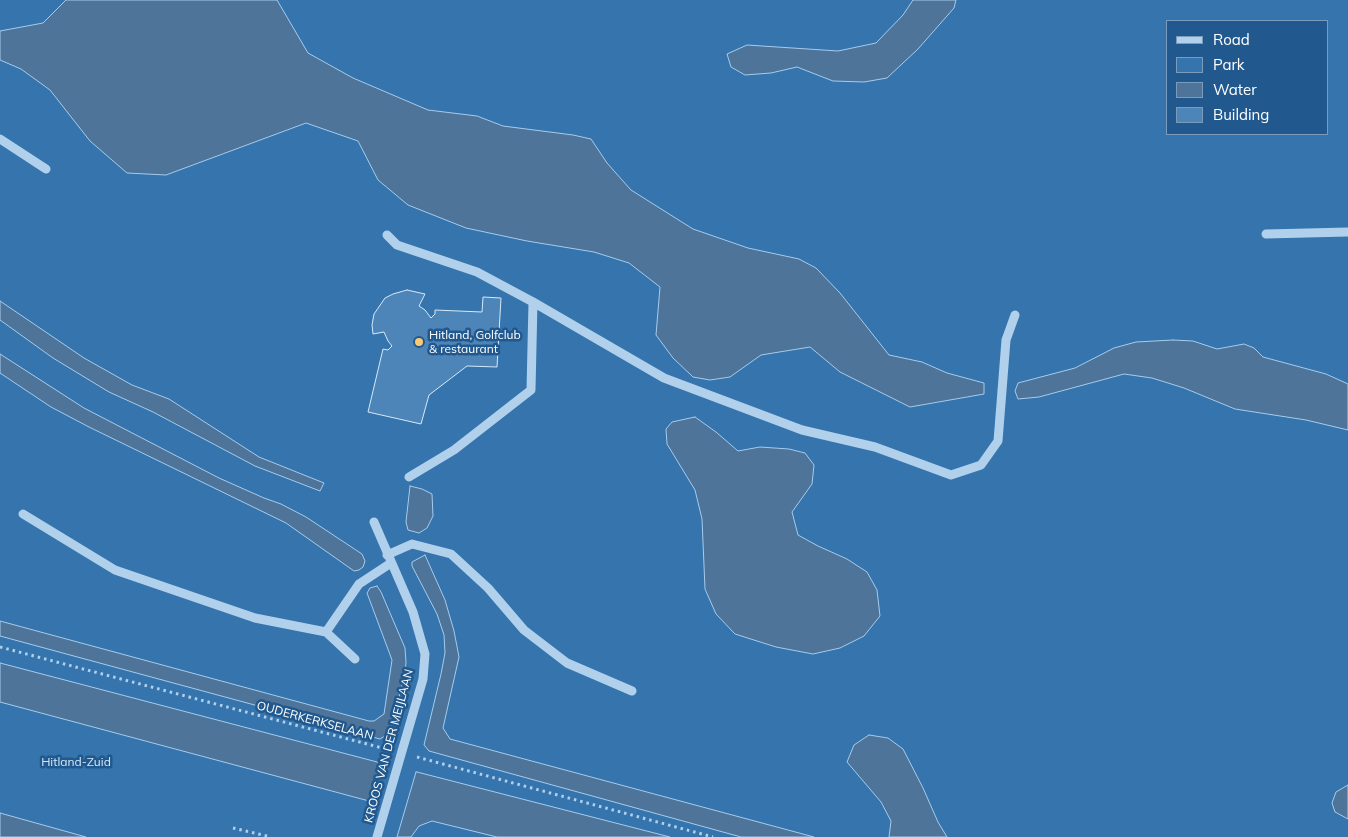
<!DOCTYPE html>
<html>
<head>
<meta charset="utf-8">
<style>
  body { margin:0 }
  #map { position:relative; width:1348px; height:837px; overflow:hidden; background:#21598f; font-family:Mulish,sans-serif }
  canvas { display:block }
  .legend { position:absolute; left:1166px; top:20px; width:162px; height:115px; box-sizing:border-box; background:#21598f; border:1px solid #7a9bbc; margin:0; padding:6px 9px; list-style:none; font-size:15px; color:#fff }
  .legend li { display:flex; align-items:center; gap:10px; height:25px }
  .legend b { width:25px; border:1px solid #7a9bbc }
</style>
</head>
<body>
<div id="map">
<canvas width="1348" height="837"></canvas>
<ul class="legend">
<li><b style="height:6px;background:#b1d0ec"></b>Road</li>
<li><b style="height:14px;background:#3574ac"></b>Park</li>
<li><b style="height:14px;background:#4e749a"></b>Water</li>
<li><b style="height:14px;background:#4e85b8"></b>Building</li>
</ul>
</div>
<script>
const context = document.querySelector('canvas').getContext('2d');
context.lineJoin = 'round';
function fillPath(path, color) {
  context.fillStyle = color;
  context.fill(path, 'evenodd');
}
function poly(rows) {
  const path = new Path2D();
  for (const r of rows) {
    path.moveTo(r[0], r[1]);
    for (let i = 2; i < r.length; i += 2) path.lineTo(r[i], r[i + 1]);
  }
  return path;
}
function trace(path, color, width, dash) {
  context.strokeStyle = color;
  context.lineWidth = width;
  context.lineCap = dash ? 'butt' : 'round';
  context.setLineDash(dash || []);
  context.stroke(path);
}
function label(font, color, halo, rows, align = 'center') {
  context.font = font + ' Mulish,sans-serif';
  context.lineWidth = 5;
  context.setLineDash([]);
  context.textBaseline = 'middle';
  context.strokeStyle = halo;
  context.fillStyle = color;
  for (const [text, x, y, turn = 0] of rows) {
    context.save();
    context.translate(x, y);
    context.rotate((+turn || 0) * Math.PI / 180);
    context.textAlign = isNaN(turn) ? turn : align;
    if (halo) context.strokeText(text, 0, 0);
    context.fillText(text, 0, 0);
    context.restore();
  }
}
fillPath(poly([
  [0,0,1348,0,1348,837,0,837],
  [1167,21,1327,21,1327,134,1167,134]
]), '#3574ac');
const water = poly([
  [66,0,277,0,308,53,353,78,428,110,477,116,503,126,573,135,591,139,607,163,631,190,693,229,748,248,799,259,816,268,840,293,889,355,922,362,947,373,984,383,984,394,910,407,840,372,810,347,761,355,730,377,710,380,693,377,673,358,656,335,660,287,629,263,594,252,527,241,466,228,408,205,378,180,358,141,306,123,166,175,127,173,90,141,50,90,21,69,0,60,0,31,43,23,66,0],
  [913,0,956,0,954,8,918,49,887,78,864,82,833,81,797,67,771,73,745,75,731,67,727,54,747,45,838,51,876,43,903,15,913,0],
  [0,301,84,358,132,385,169,399,259,457,324,483,320,491,255,466,153,412,109,392,53,358,0,320,0,301],
  [1173,340,1193,341,1217,349,1244,344,1254,348,1263,357,1326,374,1348,384,1348,430,1306,420,1235,409,1184,388,1152,378,1124,374,1039,397,1018,399,1015,391,1018,383,1075,368,1114,348,1136,342,1173,340],
  [0,354,84,408,219,478,264,498,281,504,306,517,362,554,365,561,363,567,359,570,354,571,286,523,89,427,51,407,0,373,0,354],
  [695,417,716,432,738,451,760,447,789,449,805,453,814,465,812,484,792,512,798,535,818,546,847,559,867,572,877,590,880,616,864,636,840,648,813,654,776,647,735,634,716,614,705,589,702,519,695,490,667,444,666,429,672,422,695,417],
  [410,486,422,489,432,494,433,516,427,528,419,533,408,530,406,522,410,486],
  [425,555,445,600,454,631,459,657,443,728,450,739,814,837,741,837,429,751,424,745,441,674,445,653,444,635,437,614,412,566,412,562,425,555],
  [377,586,381,592,405,648,406,662,405,673,390,733,380,739,0,636,0,621,369,721,374,721,384,714,392,660,367,593,370,588,377,586],
  [0,663,381,763,369,801,0,702,0,663],
  [869,735,888,738,903,749,923,788,938,822,947,837,889,837,891,821,881,802,847,762,854,745,869,735],
  [416,772,417,772,670,837,497,837,432,821,419,826,411,837,397,837,416,772],
  [1348,785,1348,819,1335,812,1332,803,1336,792,1348,785],
  [0,813,86,837,0,837,0,813]
]);
fillPath(water, '#4e749a');
trace(water, '#a5ccee', 1);
const building = poly([
  [407,290,425,294,419,306,425,310,431,318,435,314,435,310,482,312,483,297,501,298,497,367,467,366,429,395,421,424,368,412,383,349,388,350,392,346,388,341,384,332,373,334,372,325,374,314,385,298,393,294,407,290]
]);
fillPath(building, '#4e85b8');
trace(building, '#d6e9f9', 1);
trace(poly([
  [0,647,386,749],
  [417,757,713,837],
  [233,828,271,837]
]), '#b1d0ec', 3, [2.5, 4]);
trace(poly([
  [0,139,46,169],
  [1266,234,1348,232],
  [387,235,397,245,477,272,533,302,531,390,454,450,409,477],
  [533,302,664,378,802,430,875,447,951,475,981,465,998,441,1006,340,1015,315],
  [23,514,115,570,255,618,326,632],
  [374,522,413,612,425,654,423,679,377,837],
  [387,555,412,544,451,554,488,588,524,630,567,663,632,691],
  [355,659,326,632,359,584,391,563]
]), '#b1d0ec', 9);
for (const [x, y, r, color] of [
  [419,342,5,"#f9c872"]
]) {
  const dot = new Path2D();
  dot.arc(x, y, r, 0, 2 * Math.PI);
  context.fillStyle = color;
  context.fill(dot);
  trace(dot, '#21598f', 2);
}
label('12px', '#fff', '#21598f', [
  ["Hitland, Golfclub",429,335],
  ["& restaurant",429,349]
], 'left');
label('12px', '#fff', '#21598f', [
  ["OUDERKERKSELAAN",315,721,15],
  ["KROOS VAN DER MEIJLAAN",389,746,-75]
]);
label('12px', '#d6e9f9', '#21598f', [
  ["Hitland-Zuid",76,762]
]);
</script>
</body>
</html>
